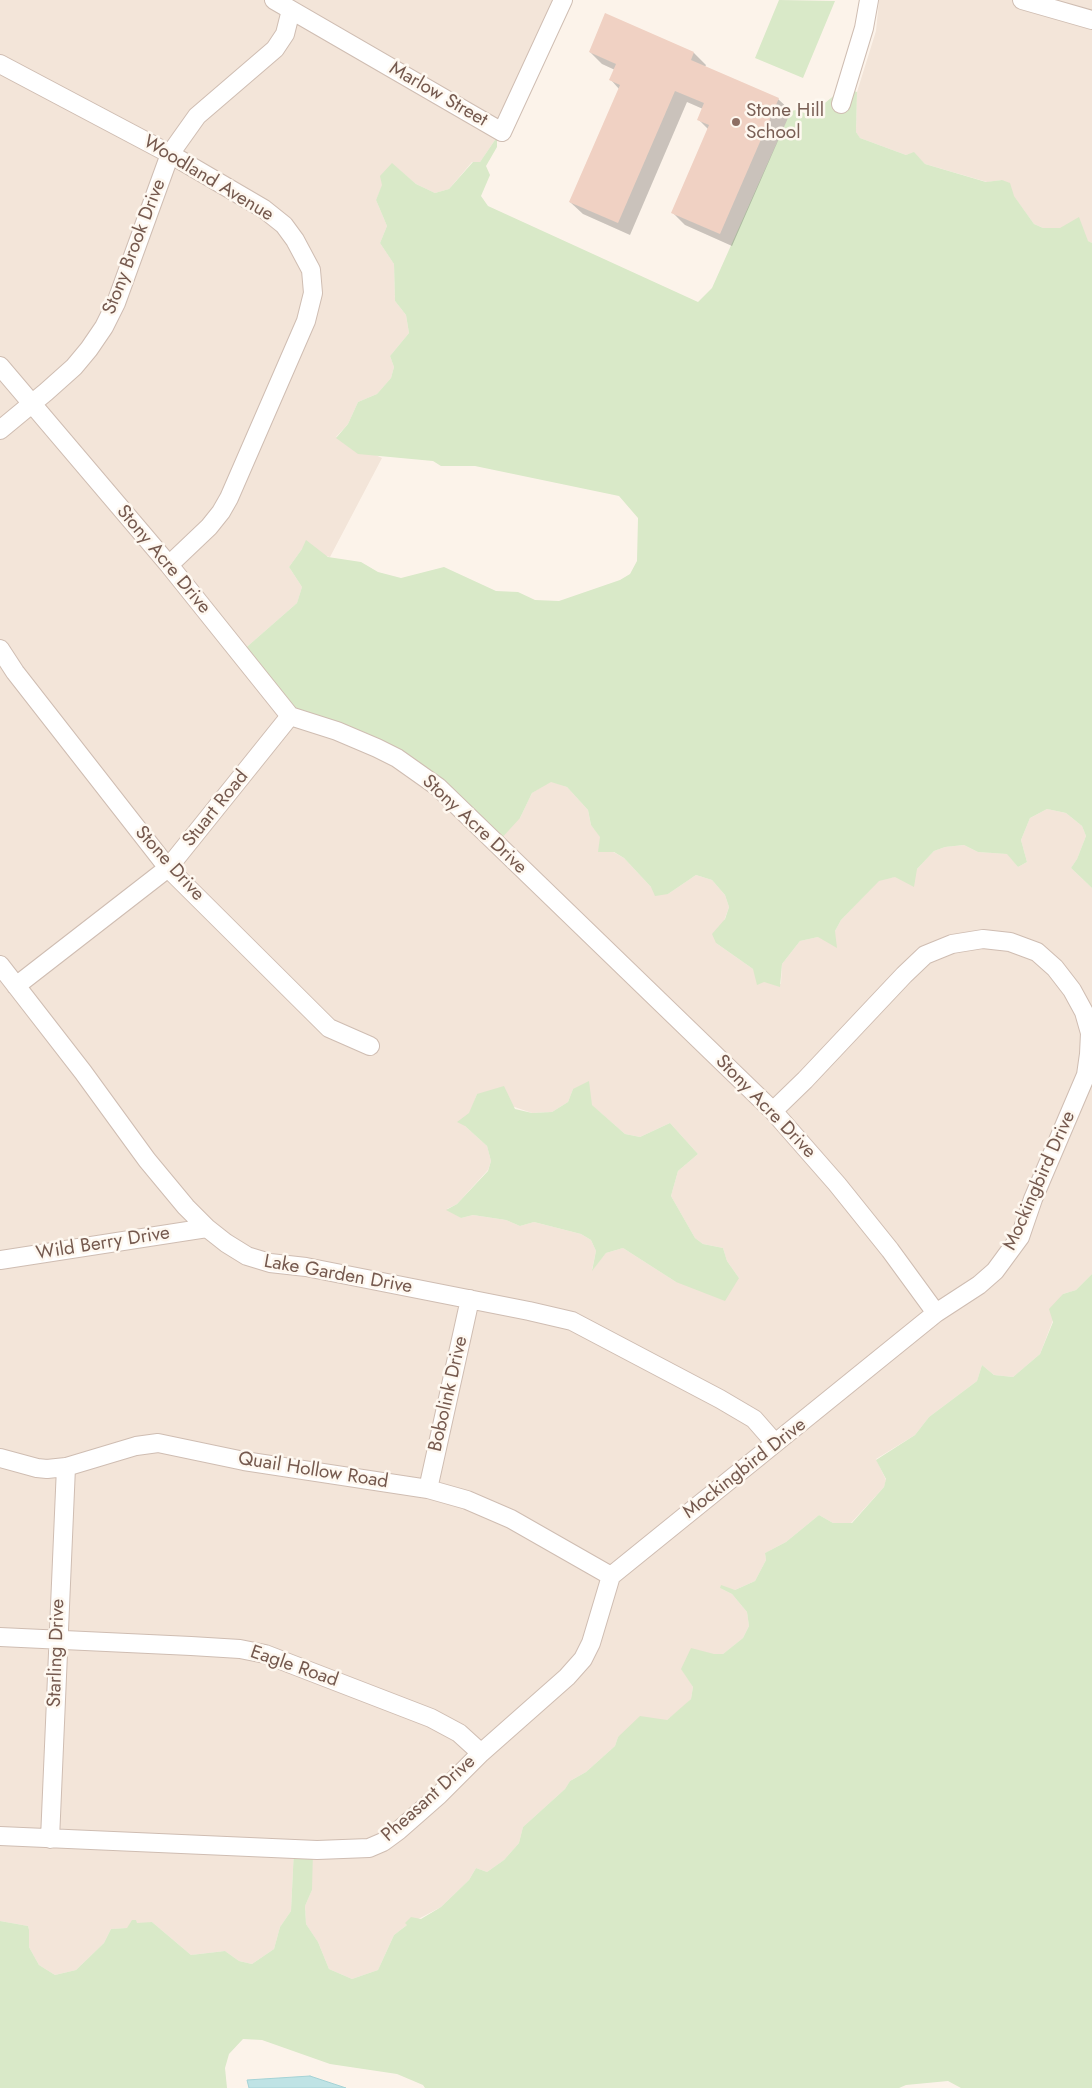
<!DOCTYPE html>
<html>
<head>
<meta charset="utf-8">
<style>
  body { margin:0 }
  canvas { display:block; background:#fcf3ea }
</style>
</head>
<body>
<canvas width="1092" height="2088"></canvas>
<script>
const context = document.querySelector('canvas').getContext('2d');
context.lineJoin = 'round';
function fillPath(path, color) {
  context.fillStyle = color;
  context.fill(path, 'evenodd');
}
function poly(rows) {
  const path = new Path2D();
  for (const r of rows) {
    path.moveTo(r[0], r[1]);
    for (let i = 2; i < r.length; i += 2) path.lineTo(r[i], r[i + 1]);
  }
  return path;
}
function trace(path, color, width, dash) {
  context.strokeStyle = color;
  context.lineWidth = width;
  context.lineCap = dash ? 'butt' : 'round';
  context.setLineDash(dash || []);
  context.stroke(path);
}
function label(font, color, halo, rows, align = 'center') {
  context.font = font + ' Jost,sans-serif';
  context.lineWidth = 5;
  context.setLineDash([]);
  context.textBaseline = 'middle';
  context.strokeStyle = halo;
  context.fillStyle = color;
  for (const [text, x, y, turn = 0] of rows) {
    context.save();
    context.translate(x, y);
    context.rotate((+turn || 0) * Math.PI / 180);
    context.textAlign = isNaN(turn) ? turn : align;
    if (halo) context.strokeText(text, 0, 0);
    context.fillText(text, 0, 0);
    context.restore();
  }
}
fillPath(poly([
  [0,0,558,0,497,137,480,162,472,162,449,189,435,193,416,184,392,164,376,200,387,226,380,243,394,264,395,301,406,315,409,333,390,356,394,367,391,378,377,394,358,402,348,424,336,437,382,458,330,557,302,549,289,567,302,587,297,603,241,652,520,818,532,793,551,781,567,787,588,810,591,825,601,837,601,845,624,858,651,887,668,894,696,875,712,880,725,895,729,907,716,943,753,969,764,982,781,984,782,964,800,941,818,937,835,931,841,920,879,880,894,877,917,869,934,851,945,847,964,845,978,852,1008,854,1018,867,1027,862,1021,840,1030,818,1047,809,1066,813,1082,826,1086,836,1077,859,1071,868,1092,888,1092,1274,1076,1290,1063,1294,1040,1354,1013,1377,994,1375,982,1365,977,1381,929,1417,915,1435,876,1459,886,1480,884,1487,851,1523,833,1523,819,1515,786,1542,765,1553,766,1560,755,1581,735,1590,720,1588,732,1594,747,1612,749,1626,743,1638,723,1654,714,1654,682,1669,693,1687,691,1699,683,1707,667,1720,618,1737,615,1746,586,1772,570,1781,565,1789,523,1827,519,1843,504,1860,487,1872,476,1868,469,1880,441,1907,407,1925,394,1935,378,1970,352,1979,329,1969,318,1942,306,1924,305,1906,312,1890,294,1849,291,1911,280,1927,274,1949,252,1964,239,1961,225,1951,191,1955,152,1922,127,1928,111,1929,104,1943,76,1970,55,1975,39,1965,29,1947,29,1930,28,1926,0,1921],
  [573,1089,625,1134,640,1137,670,1123,698,1154,678,1171,671,1196,695,1238,703,1244,723,1248,727,1261,739,1278,676,1282,623,1248,606,1253,592,1270,596,1251,591,1240,581,1234,534,1222,520,1226,506,1220,473,1215,461,1218,447,1209,457,1204,488,1170,491,1161,487,1146,465,1126,477,1094,532,1113,552,1112,568,1102],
  [879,0,1092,0,1092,243,1060,228,1043,228,1034,224,1002,180,987,182,925,164,914,153,906,155,860,138,856,132,857,92,876,31]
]), '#f3e5d9');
fillPath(poly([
  [779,0,835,1,803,78,755,58],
  [854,91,857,92,856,132,860,138,906,155,914,152,925,164,986,182,1002,180,1010,183,1014,196,1034,224,1043,228,1060,228,1079,217,1088,241,1092,243,1092,888,1071,868,1077,859,1086,836,1082,826,1066,813,1047,809,1030,818,1021,840,1027,862,1018,867,1007,854,978,852,964,845,945,847,934,851,917,869,914,887,895,877,879,881,841,920,835,931,837,948,818,937,800,941,782,964,780,987,764,982,757,985,753,969,716,943,712,934,725,919,729,907,725,895,712,880,696,875,668,894,655,896,651,887,624,858,614,852,598,852,600,837,591,825,588,810,567,787,551,782,532,793,520,818,499,841,435,783,289,715,241,652,297,603,302,587,289,567,302,549,306,540,328,557,361,562,378,572,401,578,444,567,496,591,518,592,535,600,559,601,620,580,630,574,637,561,638,518,619,496,475,466,441,466,433,461,358,454,336,438,348,424,358,402,377,394,391,378,394,367,390,356,409,333,406,315,395,301,394,264,380,243,387,226,376,200,382,185,380,176,392,163,416,184,435,193,449,189,473,162,480,162,497,137,497,147,486,166,490,175,481,196,488,206,698,302,712,288,791,111,796,110,810,115,836,94],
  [589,1081,592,1105,625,1134,640,1137,670,1123,698,1154,678,1171,671,1196,695,1238,703,1244,723,1248,727,1261,739,1278,725,1301,676,1282,623,1248,606,1253,592,1271,596,1251,591,1240,581,1234,534,1222,520,1226,506,1220,473,1215,461,1218,446,1210,457,1204,488,1171,491,1161,487,1146,465,1126,457,1122,469,1113,477,1094,504,1086,515,1109,532,1113,552,1112,568,1102,573,1089],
  [1092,1274,1092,2088,961,2088,948,2081,906,2085,899,2088,425,2088,423,2085,397,2074,330,2064,262,2040,243,2039,229,2054,225,2068,227,2088,0,2088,0,1921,28,1926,29,1930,29,1947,39,1965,55,1975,76,1970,104,1943,111,1929,127,1928,132,1920,136,1920,137,1923,152,1922,191,1955,225,1951,239,1961,252,1964,274,1949,280,1927,291,1911,294,1849,313,1851,312,1890,305,1906,306,1924,318,1942,329,1969,352,1979,378,1970,394,1935,407,1925,405,1923,411,1917,421,1919,441,1907,469,1880,476,1868,487,1872,504,1860,519,1843,523,1827,565,1789,570,1781,586,1772,615,1746,618,1737,640,1716,667,1720,691,1699,693,1687,681,1669,691,1648,714,1654,723,1654,743,1638,749,1626,747,1612,732,1594,720,1588,721,1585,735,1590,755,1581,766,1560,765,1553,786,1542,819,1515,833,1523,852,1523,884,1487,886,1479,876,1460,915,1435,929,1417,977,1381,982,1365,994,1375,1013,1377,1040,1354,1053,1322,1049,1309,1063,1294,1076,1290]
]), '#d9e9c8');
const water = poly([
  [310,2076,346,2088,249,2088,247,2080,310,2076]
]);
fillPath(water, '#bfe3e5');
trace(water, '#a5d3d6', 1);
fillPath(poly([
  [590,52,694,53,706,65,705,67,778,99,791,111,732,246,685,225,673,213,709,130,698,119,703,109,687,102,630,235,583,214,570,202,619,89,611,80,615,70,602,64]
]), '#0003');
fillPath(poly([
  [605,13,694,52,691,60,779,98,720,234,671,213,709,125,697,120,704,103,675,91,618,223,569,202,620,85,609,80,616,64,589,52]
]), '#f0d1c3');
const minor = poly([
  [274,0,502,132,563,0],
  [1022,0,1092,20],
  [0,64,170,154,264,209,284,225,295,240,311,270,313,293,306,321,229,498,221,512,209,527,169,565],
  [841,104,864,28,869,0],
  [0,366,169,565,290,716,337,731,377,748,397,758,438,787,773,1111,837,1184,890,1250,936,1313],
  [0,430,46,392,74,367,89,349,104,327,116,303,170,154,197,116,275,49,285,34,291,10],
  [0,649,15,672,168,868,329,1028,370,1046],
  [0,965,83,1072,147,1160,186,1207,207,1228,226,1243,247,1256,270,1263,306,1267,529,1311,572,1321,720,1399,754,1419,775,1443],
  [16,986,168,868,290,716],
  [0,1260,207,1228],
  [0,1458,37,1468,47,1469,66,1467,136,1446,158,1443,244,1461,428,1489,467,1500,511,1519,611,1576],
  [428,1489,470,1299],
  [611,1576,936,1313,979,1285,995,1271,1020,1237,1033,1199,1086,1075,1089,1054,1090,1033,1084,1012,1072,990,1055,968,1037,952,1010,942,983,939,952,944,925,955,904,975,805,1080,773,1111],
  [0,1637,191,1646,240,1649,265,1654,431,1718,459,1733,481,1753],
  [0,1836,317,1850,369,1848,383,1842,398,1831,439,1795,481,1753,567,1677,583,1659,591,1643,611,1576],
  [50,1839,66,1467]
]);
trace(minor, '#cfbdb2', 20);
trace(minor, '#fff', 18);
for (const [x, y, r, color] of [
  [736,122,5,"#8d6e63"]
]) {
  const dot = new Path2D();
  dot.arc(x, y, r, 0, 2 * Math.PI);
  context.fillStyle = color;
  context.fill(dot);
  trace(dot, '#fef8f0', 2);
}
label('19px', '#75594e', '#fef8f0', [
  ["Marlow Street",438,95,30],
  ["Woodland Avenue",208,179,31],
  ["Stony Brook Drive",135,247,-69],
  ["Stony Acre Drive",163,560,50],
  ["Stuart Road",216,809,-51],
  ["Stony Acre Drive",474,825,43],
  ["Stone Drive",169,864,48],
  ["Stony Acre Drive",765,1107,46],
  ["Mockingbird Drive",1040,1181,-66],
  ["Wild Berry Drive",103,1244,-9],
  ["Lake Garden Drive",338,1275,10],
  ["Bobolink Drive",449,1394,-77],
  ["Mockingbird Drive",745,1469,-38],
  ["Quail Hollow Road",313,1471,9],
  ["Starling Drive",57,1653,-88],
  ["Eagle Road",294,1667,19],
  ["Pheasant Drive",429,1799,-42]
]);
label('19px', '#785e54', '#fef8f0', [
  ["Stone Hill",746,111],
  ["School",746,133]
], 'left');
</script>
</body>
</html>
